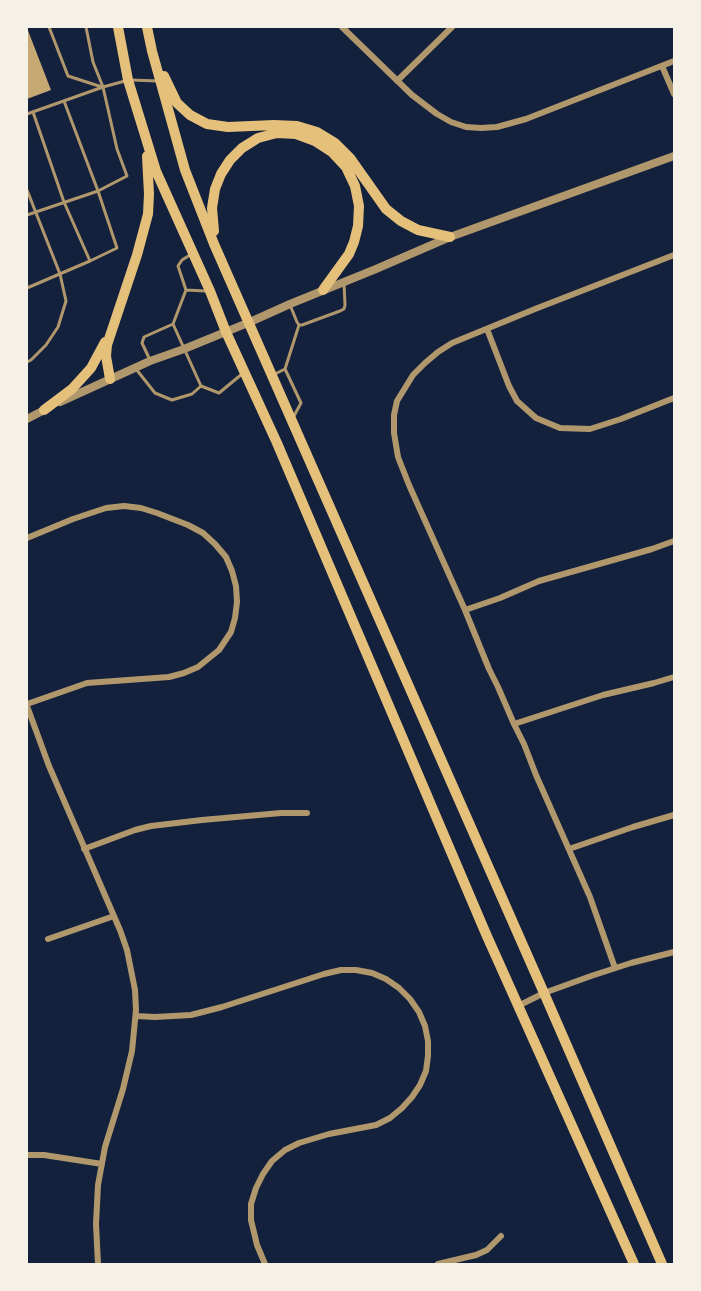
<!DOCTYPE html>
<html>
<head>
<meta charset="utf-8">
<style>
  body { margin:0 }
  #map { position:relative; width:701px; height:1291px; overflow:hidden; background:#14213d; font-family:Figtree,sans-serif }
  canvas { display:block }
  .frame { position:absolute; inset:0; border:28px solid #f6f1e7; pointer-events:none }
</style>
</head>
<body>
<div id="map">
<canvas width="701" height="1291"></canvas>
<div class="frame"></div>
</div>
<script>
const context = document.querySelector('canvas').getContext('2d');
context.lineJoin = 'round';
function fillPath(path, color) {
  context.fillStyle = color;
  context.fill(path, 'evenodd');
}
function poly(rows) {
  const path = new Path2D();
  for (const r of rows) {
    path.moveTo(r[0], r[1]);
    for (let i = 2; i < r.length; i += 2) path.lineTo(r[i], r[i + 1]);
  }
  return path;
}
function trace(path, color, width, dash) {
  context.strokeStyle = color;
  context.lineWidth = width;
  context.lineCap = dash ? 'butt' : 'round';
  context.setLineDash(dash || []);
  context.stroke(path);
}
fillPath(poly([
  [27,28,51,90,27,99]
]), '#c6a872');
trace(poly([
  [49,27,68,76,102,87],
  [131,80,158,81],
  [33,112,64,202,90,261],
  [27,114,103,87,125,81],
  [27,190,60,274,66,301,58,327,46,345,31,360,27,362],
  [27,215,98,191,64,101],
  [27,288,90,261,117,248,98,191,127,176,117,149,103,87,93,62,86,27],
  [186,290,206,291],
  [290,305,297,322,299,325,302,325,340,311,344,309,345,305,344,283],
  [173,324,186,290,178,266,182,260,190,255],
  [136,369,155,393,172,400,192,394,201,386,173,324,144,337,142,343,150,360],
  [285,369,301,403,294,416],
  [275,374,285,369,299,325],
  [201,386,219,393,242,374]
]), '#b1986c', 3);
trace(poly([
  [342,27,412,95,437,114,451,122,466,127,481,128,497,127,526,119,674,61],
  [662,66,674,94],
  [397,81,452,27],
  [487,329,509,386,517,401,536,418,560,428,590,429,621,419,674,398],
  [27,538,73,519,106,508,124,506,141,508,157,513,188,525,203,533,215,544,226,557,232,571,236,586,237,602,235,618,231,632,219,650,198,667,184,673,169,677,87,683,27,704],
  [465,610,500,598,539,581,652,549,674,541],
  [27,706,49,766,120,930,127,950,135,990,136,1010,132,1051,123,1089,105,1147,98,1185,96,1224,98,1264],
  [514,724,603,695,654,683,674,677],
  [84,849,135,830,151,826,202,820,281,813,307,813],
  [569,849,633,827,674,815],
  [48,939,114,916],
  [615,968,590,897,536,775,524,744,514,724,498,687,489,669,465,610,409,485,398,457,394,433,394,415,397,401,413,375,425,363,438,352,452,343,535,309,674,255],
  [518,1006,544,993,591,976,631,963,674,952],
  [136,1016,155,1017,191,1015,222,1007,324,974,341,970,356,970,372,973,386,979,399,988,410,999,419,1012,425,1026,428,1041,428,1056,426,1071,420,1085,412,1097,402,1108,390,1118,376,1125,329,1134,299,1143,285,1150,272,1161,263,1174,256,1188,251,1204,251,1220,257,1245,265,1264],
  [27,1155,44,1155,102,1164],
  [438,1264,476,1255,487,1250,501,1236]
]), '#b1986c', 6);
trace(poly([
  [60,402,150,361,184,349,250,322,290,304,376,269,450,237,674,156],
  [27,419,48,408]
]), '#b1986c', 8);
trace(poly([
  [118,27,128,80,156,171,210,291,226,332,277,443,486,934,634,1264],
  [147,27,152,51,185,170,214,244,544,993,662,1264],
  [164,76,177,103,190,115,207,124,228,127,274,125,297,126,317,132,335,143,350,158,386,209,401,221,418,230,450,237],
  [214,231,212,208,215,189,221,174,230,160,242,148,258,138,277,133,296,134,315,141,332,152,346,167,355,186,359,206,358,226,354,242,349,254,323,290],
  [110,379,106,356,107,345,137,255,148,214,149,194,147,156],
  [44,410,72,389,91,368,105,342]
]), '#e5c07b', 10);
</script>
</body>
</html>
